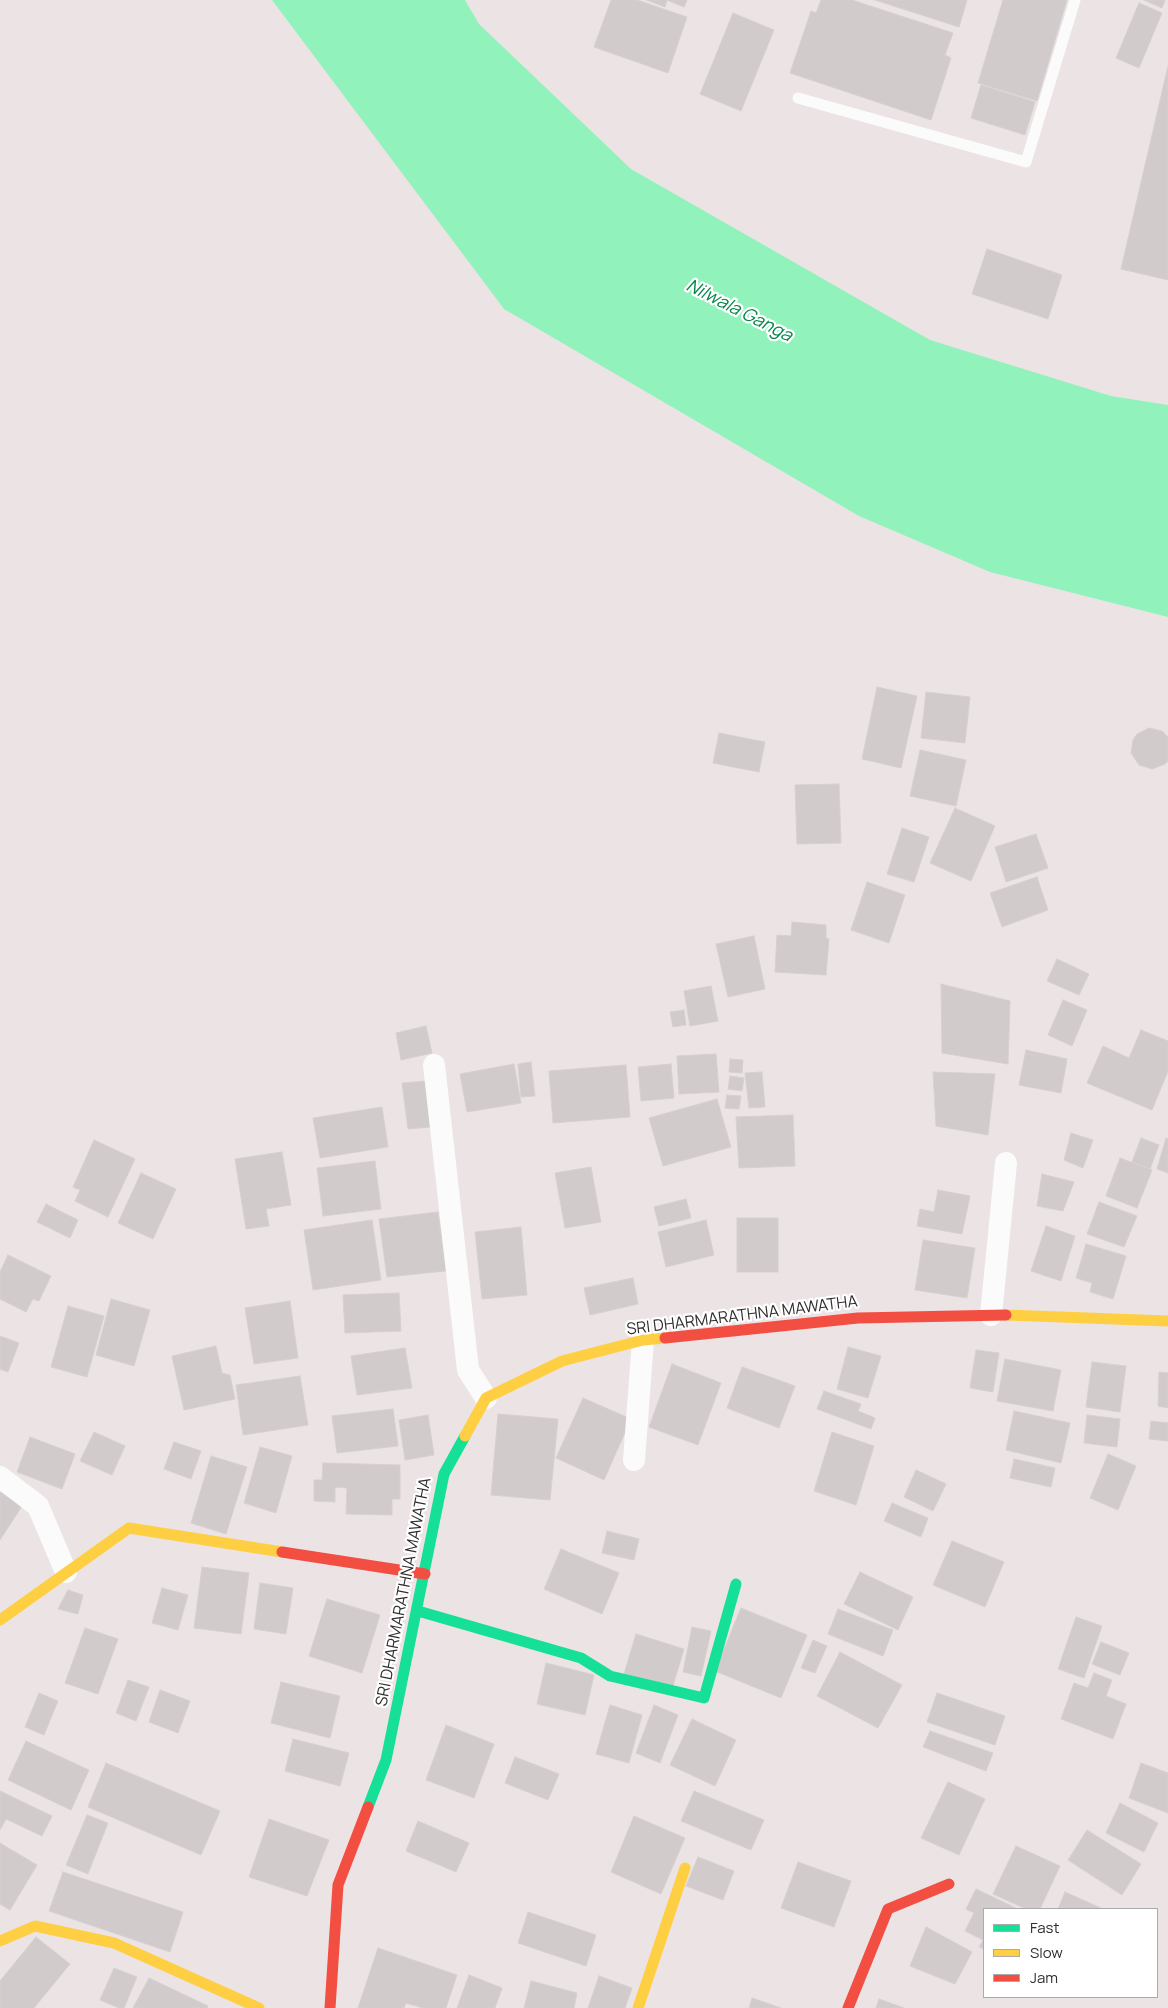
<!DOCTYPE html>
<html>
<head>
<meta charset="utf-8">
<style>
  body { margin:0 }
  #map { position:relative; width:1168px; height:2008px; overflow:hidden; background:#ece3e5; font-family:Manrope,sans-serif }
  canvas { display:block }
  .legend { position:absolute; left:983px; top:1908px; width:175px; height:90px; box-sizing:border-box; background:#fff; border:1px solid #ababab; margin:0; padding:6px 9px; list-style:none; font-size:15px; color:#2e2e2e }
  .legend li { display:flex; align-items:center; gap:10px; height:25px }
  .legend b { width:25px; border:1px solid #ababab }
</style>
</head>
<body>
<div id="map">
<canvas width="1168" height="2008"></canvas>
<ul class="legend">
<li><b style="height:6px;background:#16e098"></b>Fast</li>
<li><b style="height:6px;background:#ffcf43"></b>Slow</li>
<li><b style="height:6px;background:#f24e42"></b>Jam</li>
</ul>
</div>
<script>
const context = document.querySelector('canvas').getContext('2d');
context.lineJoin = 'round';
function fillPath(path, color) {
  context.fillStyle = color;
  context.fill(path, 'evenodd');
}
function poly(rows) {
  const path = new Path2D();
  for (const r of rows) {
    path.moveTo(r[0], r[1]);
    for (let i = 2; i < r.length; i += 2) path.lineTo(r[i], r[i + 1]);
  }
  return path;
}
function trace(path, color, width, dash) {
  context.strokeStyle = color;
  context.lineWidth = width;
  context.lineCap = dash ? 'butt' : 'round';
  context.setLineDash(dash || []);
  context.stroke(path);
}
function label(font, color, halo, rows, align = 'center') {
  context.font = font + ' Manrope,sans-serif';
  context.lineWidth = 4.5;
  context.setLineDash([]);
  context.textBaseline = 'middle';
  context.strokeStyle = halo;
  context.fillStyle = color;
  for (const [text, x, y, turn = 0] of rows) {
    context.save();
    context.translate(x, y);
    context.rotate((+turn || 0) * Math.PI / 180);
    context.textAlign = isNaN(turn) ? turn : align;
    if (halo) context.strokeText(text, 0, 0);
    context.fillText(text, 0, 0);
    context.restore();
  }
}
fillPath(poly([
  [272,0,465,0,479,24,631,169,930,340,1111,396,1168,405,1168,617,990,572,859,516,504,309]
]), '#92f2bc');
const building = poly([
  [611,0,637,0,687,17,668,73,594,47,611,0],
  [647,0,687,0,684,7,667,0,665,7,647,0],
  [821,0,852,0,953,33,945,55,951,58,931,120,790,73,811,11,816,13,821,0],
  [875,0,967,0,959,27,875,0],
  [1003,0,1067,0,1037,101,978,83,1003,0],
  [1144,0,1165,0,1162,8,1144,0],
  [1139,3,1162,13,1139,68,1116,58,1139,3],
  [733,13,774,30,741,111,700,94,733,13],
  [1168,66,1168,280,1121,269,1168,66],
  [981,85,1035,102,1025,135,971,118,981,85],
  [987,249,1062,275,1048,319,972,294,987,249],
  [877,687,917,696,901,768,862,759,877,687],
  [926,692,970,697,965,743,921,738,926,692],
  [1149,728,1162,731,1168,737,1168,761,1165,764,1152,769,1139,765,1131,753,1133,740,1137,734,1149,728],
  [719,733,765,742,759,772,713,763,719,733],
  [920,750,966,760,956,806,910,796,920,750],
  [839,784,841,843,797,844,795,785,839,784],
  [955,808,995,826,971,881,930,863,955,808],
  [902,828,929,837,914,882,887,874,902,828],
  [1036,834,1048,868,1006,882,995,847,1036,834],
  [1037,877,1048,910,1002,927,990,893,1037,877],
  [867,882,905,895,889,943,851,930,867,882],
  [792,922,826,925,826,938,829,939,826,975,775,972,777,935,791,936,792,922],
  [754,936,765,989,728,997,716,944,754,936],
  [1057,959,1089,974,1079,995,1047,981,1057,959],
  [941,984,1010,1001,1008,1064,942,1053,941,984],
  [711,986,718,1021,690,1026,684,991,711,986],
  [1063,1000,1087,1010,1072,1046,1048,1035,1063,1000],
  [684,1010,686,1025,673,1027,670,1012,684,1010],
  [426,1026,432,1053,401,1060,396,1033,426,1026],
  [1141,1030,1168,1041,1168,1071,1152,1110,1087,1083,1103,1046,1129,1058,1141,1030],
  [1026,1050,1067,1059,1061,1093,1019,1085,1026,1050],
  [716,1054,719,1092,679,1094,677,1056,716,1054],
  [730,1059,743,1060,742,1073,729,1072,730,1059],
  [531,1062,535,1096,521,1097,518,1064,531,1062],
  [514,1064,521,1103,467,1112,460,1074,514,1064],
  [671,1064,674,1098,641,1101,638,1067,671,1064],
  [626,1065,630,1117,553,1123,549,1071,626,1065],
  [762,1072,765,1107,749,1108,745,1073,762,1072],
  [933,1072,995,1074,988,1135,936,1126,933,1072],
  [730,1076,744,1078,742,1091,728,1089,730,1076],
  [426,1081,431,1127,408,1129,402,1083,426,1081],
  [727,1095,741,1096,739,1109,725,1108,727,1095],
  [717,1099,731,1147,663,1166,649,1118,717,1099],
  [382,1107,388,1147,320,1158,313,1118,382,1107],
  [793,1115,795,1166,739,1168,736,1117,793,1115],
  [1071,1133,1093,1140,1083,1168,1064,1160,1071,1133],
  [1141,1138,1159,1145,1150,1169,1132,1162,1141,1138],
  [1166,1138,1168,1139,1168,1173,1157,1169,1166,1138],
  [94,1140,135,1159,108,1217,75,1201,80,1190,73,1187,94,1140],
  [282,1152,291,1205,266,1209,269,1226,246,1229,235,1159,282,1152],
  [1120,1158,1152,1170,1137,1208,1106,1196,1120,1158],
  [375,1161,381,1209,323,1216,317,1168,375,1161],
  [591,1167,601,1222,565,1228,555,1173,591,1167],
  [141,1173,176,1189,153,1239,118,1223,141,1173],
  [1042,1174,1074,1182,1063,1211,1037,1206,1042,1174],
  [938,1190,970,1196,962,1234,917,1226,920,1209,934,1212,938,1190],
  [686,1199,691,1218,659,1226,654,1207,686,1199],
  [1099,1202,1137,1216,1124,1247,1087,1234,1099,1202],
  [46,1204,78,1220,70,1238,37,1222,46,1204],
  [438,1212,446,1271,387,1277,379,1219,438,1212],
  [737,1218,778,1218,778,1272,737,1272,737,1218],
  [372,1220,381,1280,313,1290,304,1230,372,1220],
  [706,1220,714,1255,666,1267,658,1232,706,1220],
  [1046,1226,1075,1236,1061,1281,1031,1271,1046,1226],
  [521,1227,527,1295,482,1299,475,1232,521,1227],
  [923,1240,975,1248,967,1298,915,1290,923,1240],
  [1086,1244,1126,1256,1113,1299,1090,1292,1092,1283,1076,1278,1086,1244],
  [8,1255,51,1276,39,1301,33,1299,26,1312,0,1299,0,1272,8,1255],
  [633,1278,638,1304,590,1315,584,1288,633,1278],
  [399,1293,401,1331,345,1333,343,1295,399,1293],
  [111,1299,150,1310,134,1366,96,1355,111,1299],
  [290,1301,298,1358,254,1364,245,1308,290,1301],
  [68,1306,104,1316,87,1377,51,1367,68,1306],
  [0,1336,19,1343,8,1372,0,1369,0,1336],
  [216,1346,222,1373,230,1375,235,1399,184,1410,172,1356,216,1346],
  [848,1347,881,1356,868,1398,837,1389,848,1347],
  [405,1348,412,1388,357,1395,351,1356,405,1348],
  [976,1350,999,1353,993,1392,970,1388,976,1350],
  [1005,1359,1061,1370,1053,1411,997,1401,1005,1359],
  [1092,1362,1126,1366,1120,1412,1086,1407,1092,1362],
  [672,1364,721,1383,698,1445,649,1427,672,1364],
  [742,1367,795,1386,779,1428,727,1408,742,1367],
  [1159,1372,1168,1373,1168,1408,1158,1406,1159,1372],
  [300,1376,308,1425,243,1435,236,1385,300,1376],
  [824,1391,861,1404,858,1411,875,1418,871,1429,817,1409,824,1391],
  [583,1398,631,1419,604,1480,556,1458,583,1398],
  [393,1409,398,1446,337,1453,332,1416,393,1409],
  [1014,1411,1070,1423,1061,1463,1006,1450,1014,1411],
  [498,1414,558,1419,550,1500,491,1495,498,1414],
  [428,1415,434,1455,405,1460,399,1420,428,1415],
  [1087,1415,1120,1419,1117,1447,1084,1443,1087,1415],
  [1151,1421,1168,1423,1168,1441,1149,1439,1151,1421],
  [94,1432,125,1446,112,1475,80,1461,94,1432],
  [832,1432,874,1446,856,1505,814,1491,832,1432],
  [30,1437,75,1454,62,1489,17,1472,30,1437],
  [174,1442,201,1451,191,1479,164,1469,174,1442],
  [260,1447,292,1456,276,1513,244,1503,260,1447],
  [1108,1454,1136,1466,1118,1510,1090,1498,1108,1454],
  [211,1456,247,1467,226,1534,191,1523,211,1456],
  [1014,1459,1055,1468,1051,1487,1010,1478,1014,1459],
  [323,1463,400,1465,400,1499,392,1499,392,1515,346,1514,347,1488,335,1487,335,1502,314,1501,314,1480,322,1480,323,1463],
  [916,1470,946,1484,933,1511,904,1497,916,1470],
  [0,1492,22,1506,0,1540,0,1492],
  [892,1503,928,1518,921,1537,884,1521,892,1503],
  [607,1531,639,1539,634,1560,602,1553,607,1531],
  [952,1541,1004,1562,985,1607,933,1585,952,1541],
  [561,1549,619,1573,602,1614,544,1589,561,1549],
  [202,1567,249,1573,241,1634,194,1628,202,1567],
  [860,1572,913,1597,898,1630,844,1604,860,1572],
  [260,1583,293,1588,286,1634,254,1629,260,1583],
  [162,1588,188,1595,178,1630,152,1623,162,1588],
  [68,1590,83,1595,78,1614,58,1609,68,1590],
  [327,1599,380,1615,362,1673,309,1656,327,1599],
  [741,1608,807,1635,781,1698,715,1671,741,1608],
  [838,1609,893,1630,883,1656,828,1634,838,1609],
  [1076,1617,1102,1626,1084,1678,1058,1669,1076,1617],
  [692,1627,711,1631,701,1676,683,1672,692,1627],
  [85,1628,118,1639,98,1694,65,1683,85,1628],
  [636,1634,684,1649,672,1689,624,1674,636,1634],
  [813,1640,827,1646,815,1673,801,1668,813,1640],
  [1101,1642,1129,1653,1120,1675,1092,1664,1101,1642],
  [840,1652,902,1685,878,1728,817,1696,840,1652],
  [546,1663,594,1675,585,1715,537,1704,546,1663],
  [1094,1673,1112,1680,1106,1696,1126,1704,1113,1739,1061,1719,1074,1683,1088,1688,1094,1673],
  [128,1680,149,1687,136,1721,116,1713,128,1680],
  [281,1682,340,1696,330,1738,271,1723,281,1682],
  [160,1690,190,1701,178,1733,149,1722,160,1690],
  [39,1693,58,1701,44,1735,25,1727,39,1693],
  [937,1693,1005,1716,995,1745,927,1722,937,1693],
  [610,1705,642,1715,629,1763,596,1754,610,1705],
  [654,1705,678,1715,660,1763,636,1753,654,1705],
  [692,1719,736,1740,715,1786,670,1765,692,1719],
  [446,1725,494,1744,474,1798,426,1780,446,1725],
  [930,1731,993,1753,986,1771,923,1747,930,1731],
  [293,1739,349,1753,340,1786,285,1771,293,1739],
  [26,1741,89,1770,71,1810,8,1780,26,1741],
  [515,1757,559,1774,548,1800,505,1783,515,1757],
  [106,1763,220,1811,201,1855,88,1807,106,1763],
  [1141,1763,1168,1773,1168,1813,1129,1798,1141,1763],
  [948,1782,985,1799,959,1855,921,1838,948,1782],
  [0,1791,52,1816,42,1836,6,1819,0,1830,0,1791],
  [694,1791,764,1820,751,1850,681,1821,694,1791],
  [1120,1803,1158,1823,1144,1852,1106,1833,1120,1803],
  [87,1815,108,1823,88,1874,66,1865,87,1815],
  [634,1816,685,1838,661,1894,611,1872,634,1816],
  [269,1819,329,1840,307,1896,249,1877,269,1819],
  [418,1821,469,1843,456,1872,406,1851,418,1821],
  [1087,1830,1141,1864,1122,1895,1068,1860,1087,1830],
  [0,1843,37,1865,10,1910,0,1904,0,1843],
  [1016,1846,1060,1866,1040,1909,1026,1909,993,1894,1016,1846],
  [698,1857,734,1871,723,1900,686,1886,698,1857],
  [798,1862,851,1881,834,1927,781,1908,798,1862],
  [63,1872,183,1912,170,1952,49,1911,63,1872],
  [976,1889,1018,1909,984,1909,984,1949,979,1947,983,1940,965,1931,974,1913,966,1909,976,1889],
  [1065,1892,1103,1909,1058,1909,1065,1892],
  [528,1912,596,1935,586,1966,518,1943,528,1912],
  [926,1927,972,1952,955,1984,910,1966,926,1927],
  [36,1937,70,1964,34,2008,0,2008,0,1981,36,1937],
  [378,1948,457,1975,446,2008,423,2008,406,2003,404,2008,358,2008,378,1948],
  [114,1968,137,1977,124,2008,119,2008,100,2000,114,1968],
  [469,1975,502,1988,495,2008,457,2008,469,1975],
  [599,1976,632,1988,625,2008,588,2008,599,1976],
  [149,1978,208,2006,207,2008,133,2008,149,1978],
  [531,1981,577,1993,574,2008,524,2008,531,1981],
  [752,1998,781,2008,749,2008,752,1998],
  [879,1999,904,2008,876,2008,879,1999]
]);
fillPath(building, '#d1cbcc');
trace(building, '#d7cfd1', 1);
trace(poly([
  [798,98,1026,162,1075,0]
]), '#fcfbfb', 11);
trace(poly([
  [434,1065,468,1370,486,1398],
  [991,1315,1006,1163],
  [634,1460,643,1340],
  [0,1477,38,1506,66,1572]
]), '#fcfbfb', 22);
trace(poly([
  [418,1611,581,1658,610,1676,704,1698,736,1584],
  [368,1807,386,1760,444,1474,465,1436]
]), '#16e098', 11);
trace(poly([
  [1006,1315,1168,1321],
  [465,1436,486,1398,562,1361,643,1340,665,1338],
  [0,1620,129,1528,282,1552],
  [0,1941,35,1926,114,1943,259,2008],
  [638,2008,685,1868]
]), '#ffcf43', 11);
trace(poly([
  [665,1338,858,1318,1006,1315],
  [282,1552,425,1574],
  [330,2008,338,1885,368,1807],
  [848,2008,888,1909,949,1884]
]), '#f24e42', 11);
label('16px', '#2e2e2e', '#fff', [
  ["SRI DHARMARATHNA MAWATHA",742,1316,-7],
  ["SRI DHARMARATHNA MAWATHA",404,1592,-79]
]);
label('italic 18px', '#06864a', '#fff', [
  ["Nilwala Ganga",739,311,27]
]);
</script>
</body>
</html>
